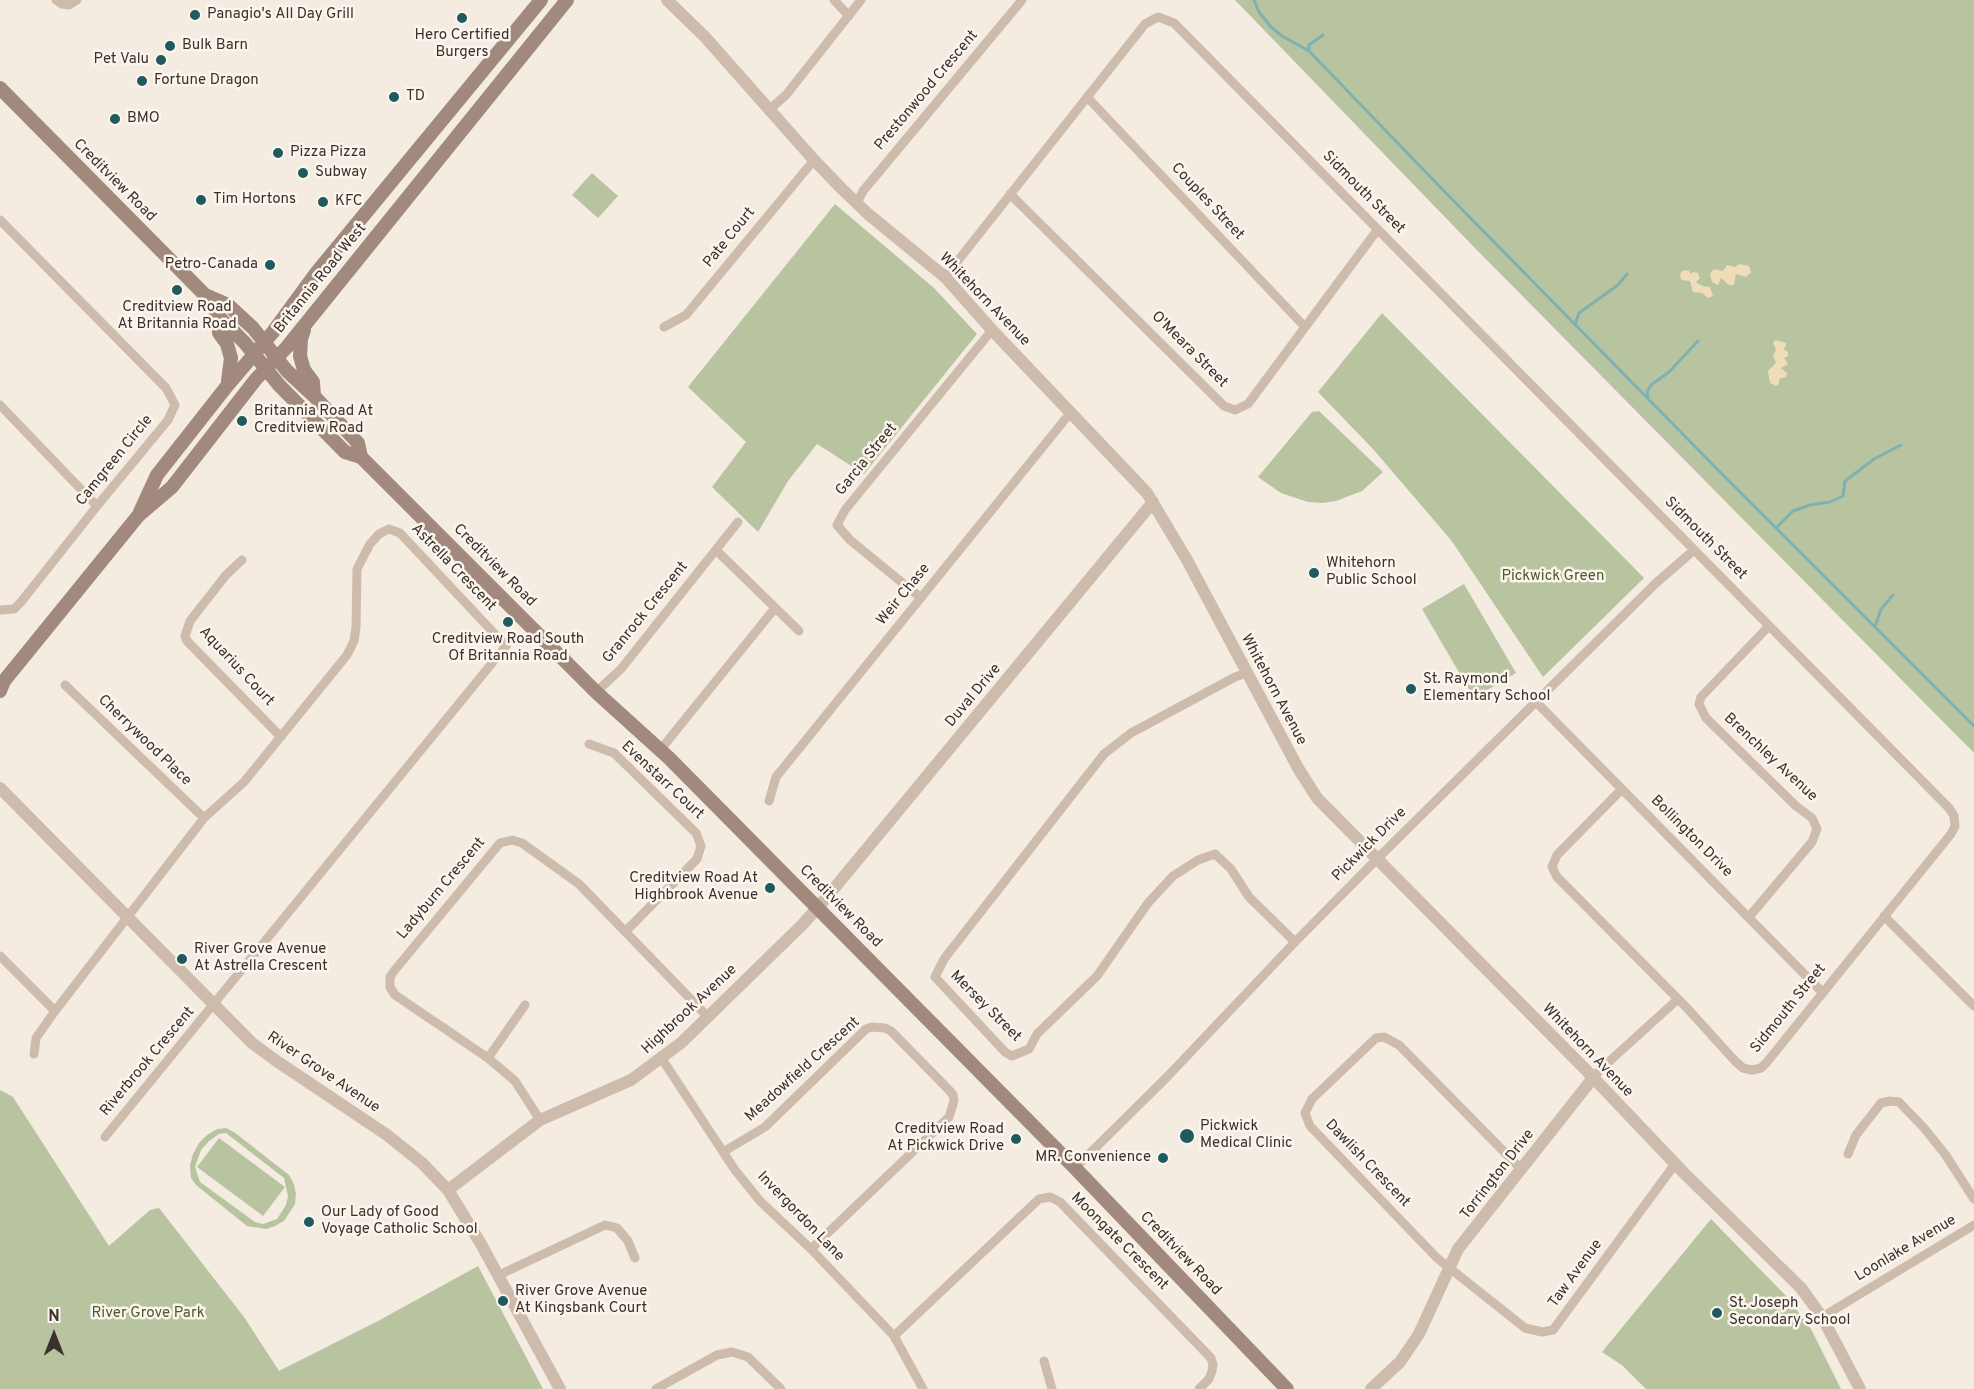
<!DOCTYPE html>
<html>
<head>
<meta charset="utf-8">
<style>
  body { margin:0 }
  #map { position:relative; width:1974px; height:1389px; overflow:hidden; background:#f4ebe1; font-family:Overpass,sans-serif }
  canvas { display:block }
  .north { position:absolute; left:24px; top:1305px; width:60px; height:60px; -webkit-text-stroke:4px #fbf5ee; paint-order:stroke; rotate:0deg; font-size:16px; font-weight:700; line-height:24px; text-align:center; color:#3b302b }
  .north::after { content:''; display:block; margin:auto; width:21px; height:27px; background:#3b302b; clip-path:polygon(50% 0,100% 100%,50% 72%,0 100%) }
</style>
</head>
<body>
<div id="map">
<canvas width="1974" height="1389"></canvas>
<div class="north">N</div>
</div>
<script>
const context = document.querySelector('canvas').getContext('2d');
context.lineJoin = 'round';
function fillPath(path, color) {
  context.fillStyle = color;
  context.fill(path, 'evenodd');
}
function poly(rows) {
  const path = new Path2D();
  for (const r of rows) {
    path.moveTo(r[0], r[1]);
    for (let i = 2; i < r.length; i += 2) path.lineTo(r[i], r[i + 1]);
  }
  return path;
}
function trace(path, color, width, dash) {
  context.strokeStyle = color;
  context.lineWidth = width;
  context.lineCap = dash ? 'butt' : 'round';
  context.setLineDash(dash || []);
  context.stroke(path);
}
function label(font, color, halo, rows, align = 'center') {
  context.font = font + ' Overpass,sans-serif';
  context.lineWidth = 5;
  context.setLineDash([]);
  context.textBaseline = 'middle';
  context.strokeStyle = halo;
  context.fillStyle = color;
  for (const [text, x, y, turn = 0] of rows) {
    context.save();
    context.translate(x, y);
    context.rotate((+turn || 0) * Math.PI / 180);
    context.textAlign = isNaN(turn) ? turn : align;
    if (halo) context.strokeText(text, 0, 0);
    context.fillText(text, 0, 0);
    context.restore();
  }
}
fillPath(poly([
  [1235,0,1974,0,1974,753,1471,244],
  [592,173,618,196,598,218,572,195],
  [835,204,934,288,977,334,864,474,817,444,788,481,758,532,712,487,746,442,688,387],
  [1382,313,1644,578,1543,677,1451,540,1373,449,1318,392],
  [1319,411,1383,472,1362,491,1336,501,1322,503,1308,502,1281,493,1258,477,1312,412],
  [1464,584,1516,673,1474,698,1422,609],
  [0,1090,13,1097,109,1246,150,1210,159,1208,244,1317,279,1371,378,1321,478,1266,543,1389,0,1389],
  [226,1128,234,1132,289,1175,294,1184,296,1194,295,1204,284,1221,275,1226,266,1229,247,1226,196,1185,191,1178,190,1165,193,1154,199,1143,207,1135,217,1129],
  [226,1133,284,1178,288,1196,286,1205,277,1219,263,1224,255,1222,200,1182,195,1167,201,1150,209,1141,219,1134],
  [219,1138,285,1187,263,1216,197,1167],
  [1711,1219,1787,1297,1811,1329,1841,1389,1646,1389,1623,1366,1602,1352]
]), '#b8c4a0');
fillPath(poly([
  [1739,264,1749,266,1751,272,1746,277,1736,274,1734,285,1729,285,1721,278,1718,285,1712,282,1710,274,1714,269,1723,271,1727,265,1735,267],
  [1685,270,1689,271,1691,274,1693,272,1698,273,1700,278,1696,282,1702,286,1710,287,1713,296,1708,298,1702,293,1693,292,1690,281,1682,280,1680,277,1681,272],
  [1775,340,1786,343,1786,346,1783,349,1788,352,1788,356,1784,358,1788,364,1781,368,1787,373,1786,377,1779,379,1779,384,1776,386,1770,383,1768,371,1776,363,1773,355,1776,350,1773,343]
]), '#efdcb8');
trace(poly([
  [1254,0,1259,12,1271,27,1282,36,1309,51,1441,188,1722,474,1974,726],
  [1309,50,1309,45,1323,35],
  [1575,325,1579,313,1618,285,1627,274],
  [1648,398,1647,392,1651,385,1669,372,1698,341],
  [1776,528,1793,511,1810,505,1830,502,1843,496,1845,481,1874,459,1901,445],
  [1875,627,1881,609,1893,595]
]), '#7fb0b2', 3);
trace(poly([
  [56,0,62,4,69,5,77,0],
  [834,0,849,16],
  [1087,97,1305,327],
  [770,109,786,95,861,0],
  [1010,194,1224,406,1235,410,1248,404,1378,229],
  [857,203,863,191,1022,0],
  [0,220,166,388,175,405,168,420,97,506,21,602,14,609,0,610],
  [945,277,1145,24,1158,17,1174,23,1949,808,1954,816,1955,826,1951,834,1767,1062,1761,1068,1752,1070,1743,1068,1735,1061,1686,1007,1557,877,1552,867,1557,855,1622,789],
  [664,327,686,315,814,160],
  [0,405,97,506],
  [716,550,799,631],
  [242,560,226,575,190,621,185,636,187,641,281,737],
  [921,598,850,540,837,525,845,510,992,330],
  [1247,673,1235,677,1131,733,1104,754,944,959,935,977,1005,1052,1012,1056,1029,1049,1037,1034,1097,976,1148,903,1173,876,1198,860,1215,854,1231,869,1249,897,1295,942],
  [65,685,204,818],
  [596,692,621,669,738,522],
  [1537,703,1823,993],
  [589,744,614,753,696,833,701,846,697,859,626,931],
  [661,749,775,608],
  [769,801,776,777,1071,412],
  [1884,916,1974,1006],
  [1749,917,1812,842,1817,829,1812,818,1796,806,1706,718,1699,704,1701,697,1769,626],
  [0,956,55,1011],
  [34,1054,36,1038,55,1011,204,818,244,782,347,655,354,641,356,628,357,569,370,544,379,534,389,529,400,533,506,646,105,1137],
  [488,1058,525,1005],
  [662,1059,735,1170,760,1201,811,1249,894,1336,923,1389],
  [1593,1078,1602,1068,1678,999],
  [540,1120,515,1081,488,1058,395,995,390,987,390,977,394,971,500,843,512,840,522,843,579,884,708,1017],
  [723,1152,765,1127,866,1029,872,1027,885,1028,891,1031,948,1089,953,1095,954,1101,949,1117,811,1249],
  [1848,1154,1856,1135,1881,1103,1890,1101,1899,1102,1924,1128,1945,1154,1974,1199],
  [1075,1168,1167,1077,1295,942,1376,860,1655,584,1694,550],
  [1522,1170,1399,1045,1384,1037,1376,1038,1312,1099,1305,1113,1310,1126,1437,1258,1525,1328,1542,1332,1553,1330,1675,1164],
  [499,1275,605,1225,617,1228,628,1241,635,1258],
  [1822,1317,1974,1225],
  [894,1336,1039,1199,1050,1197,1060,1202,1211,1358,1213,1365,1212,1371,1209,1379,1199,1389],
  [1044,1361,1052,1389],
  [656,1389,717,1355,732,1352,748,1357,781,1389]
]), '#cdbbac', 9);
trace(poly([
  [667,0,705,37,814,160,841,188,868,214,945,277,992,330,1147,493,1187,560,1298,768,1317,798,1585,1069,1684,1173,1801,1288,1822,1317,1860,1389],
  [0,788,252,1043,275,1060,387,1135,422,1163,448,1190,481,1244,560,1389],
  [448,1190,540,1120,631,1080,681,1043,802,925,827,897,1153,502],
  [1371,1389,1400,1362,1419,1334,1458,1249,1593,1078]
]), '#cdbbac', 12);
trace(poly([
  [0,88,205,295,220,318,245,343,279,385,345,452,361,457,596,692,669,758,1075,1168,1287,1389],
  [205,295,228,305,253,328,287,371,314,396,358,443,361,457],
  [220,318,219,333,227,344,231,358,228,381],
  [304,330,301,339,300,356,304,370,313,382,314,396],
  [140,512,157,475,227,386,273,332,317,272,541,0],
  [0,691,4,681,138,516,172,487,256,379,287,347,567,0]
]), '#a18a7d', 14);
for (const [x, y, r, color] of [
  [195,15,6,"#1f5a5e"],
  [462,18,6,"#1f5a5e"],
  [170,46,6,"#1f5a5e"],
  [161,60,6,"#1f5a5e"],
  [142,81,6,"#1f5a5e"],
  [394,97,6,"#1f5a5e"],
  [115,119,6,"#1f5a5e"],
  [278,153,6,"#1f5a5e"],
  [303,173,6,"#1f5a5e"],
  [201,200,6,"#1f5a5e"],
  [323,202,6,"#1f5a5e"],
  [270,265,6,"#1f5a5e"],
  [177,290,6,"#1f5a5e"],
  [242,421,6,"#1f5a5e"],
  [1314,573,6,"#1f5a5e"],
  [508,622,6,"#1f5a5e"],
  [1411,689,6,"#1f5a5e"],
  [770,888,6,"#1f5a5e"],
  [182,959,6,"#1f5a5e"],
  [1187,1136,8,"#1f5a5e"],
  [1016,1139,6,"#1f5a5e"],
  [1163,1158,6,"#1f5a5e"],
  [309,1222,6,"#1f5a5e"],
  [503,1301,6,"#1f5a5e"],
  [1717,1313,6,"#1f5a5e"]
]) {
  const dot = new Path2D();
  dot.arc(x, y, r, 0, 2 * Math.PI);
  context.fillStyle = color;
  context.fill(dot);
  trace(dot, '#fbf5ee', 2);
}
label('15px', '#3b302b', '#fbf5ee', [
  ["Panagio's All Day Grill",207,15],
  ["Hero Certified",462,36,"center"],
  ["Burgers",462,53,"center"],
  ["Bulk Barn",182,46],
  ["Pet Valu",149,60,"right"],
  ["Fortune Dragon",154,81],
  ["TD",406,97],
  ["BMO",127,119],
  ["Pizza Pizza",290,153],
  ["Subway",315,173],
  ["Tim Hortons",213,200],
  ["KFC",335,202],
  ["Petro-Canada",258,265,"right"],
  ["Creditview Road",177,308,"center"],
  ["At Britannia Road",177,325,"center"],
  ["Britannia Road At",254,412],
  ["Creditview Road",254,429],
  ["Whitehorn",1326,564],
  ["Public School",1326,581],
  ["Creditview Road South",508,640,"center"],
  ["Of Britannia Road",508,657,"center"],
  ["St. Raymond",1423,680],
  ["Elementary School",1423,697],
  ["Creditview Road At",758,879,"right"],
  ["Highbrook Avenue",758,896,"right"],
  ["River Grove Avenue",194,950],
  ["At Astrella Crescent",194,967],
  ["Pickwick",1200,1127],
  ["Medical Clinic",1200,1144],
  ["Creditview Road",1004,1130,"right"],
  ["At Pickwick Drive",1004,1147,"right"],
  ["MR. Convenience",1151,1158,"right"],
  ["Our Lady of Good",321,1213],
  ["Voyage Catholic School",321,1230],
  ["River Grove Avenue",515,1292],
  ["At Kingsbank Court",515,1309],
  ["St. Joseph",1729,1304],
  ["Secondary School",1729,1321]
], 'left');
label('15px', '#3b302b', '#fbf5ee', [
  ["Prestonwood Crescent",927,91,-50],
  ["Creditview Road",114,181,45],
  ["Sidmouth Street",1363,193,45],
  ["Couples Street",1207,202,47],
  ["Pate Court",730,238,-51],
  ["Britannia Road West",321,279,-51],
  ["Whitehorn Avenue",984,300,46],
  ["O'Meara Street",1189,350,45],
  ["Garcia Street",867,460,-51],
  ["Camgreen Circle",115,461,-51],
  ["Sidmouth Street",1705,539,45],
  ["Creditview Road",494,566,45],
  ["Astrella Crescent",453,568,46],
  ["Weir Chase",904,595,-51],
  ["Granrock Crescent",646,613,-51],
  ["Aquarius Court",236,667,47],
  ["Whitehorn Avenue",1273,690,62],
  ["Duval Drive",974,696,-50],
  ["Cherrywood Place",144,741,44],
  ["Brenchley Avenue",1770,758,43],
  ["Evenstarr Court",662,781,43],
  ["Bollington Drive",1691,837,45],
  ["Pickwick Drive",1370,845,-45],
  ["Ladyburn Crescent",442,889,-50],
  ["Creditview Road",840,907,45],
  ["Mersey Street",985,1007,45],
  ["Sidmouth Street",1789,1009,-51],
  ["Highbrook Avenue",690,1010,-43],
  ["Whitehorn Avenue",1587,1051,46],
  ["Riverbrook Crescent",148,1062,-50],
  ["Meadowfield Crescent",803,1070,-42],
  ["River Grove Avenue",323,1073,34],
  ["Dawlish Crescent",1367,1164,46],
  ["Torrington Drive",1498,1175,-52],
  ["Invergordon Lane",800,1217,46],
  ["Moongate Crescent",1119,1242,45],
  ["Loonlake Avenue",1906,1249,-31],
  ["Creditview Road",1180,1254,46],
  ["Taw Avenue",1576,1274,-54]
]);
label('15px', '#4a5a2e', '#fbf5ee', [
  ["Pickwick Green",1553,577],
  ["River Grove Park",148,1314]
]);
</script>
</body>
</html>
